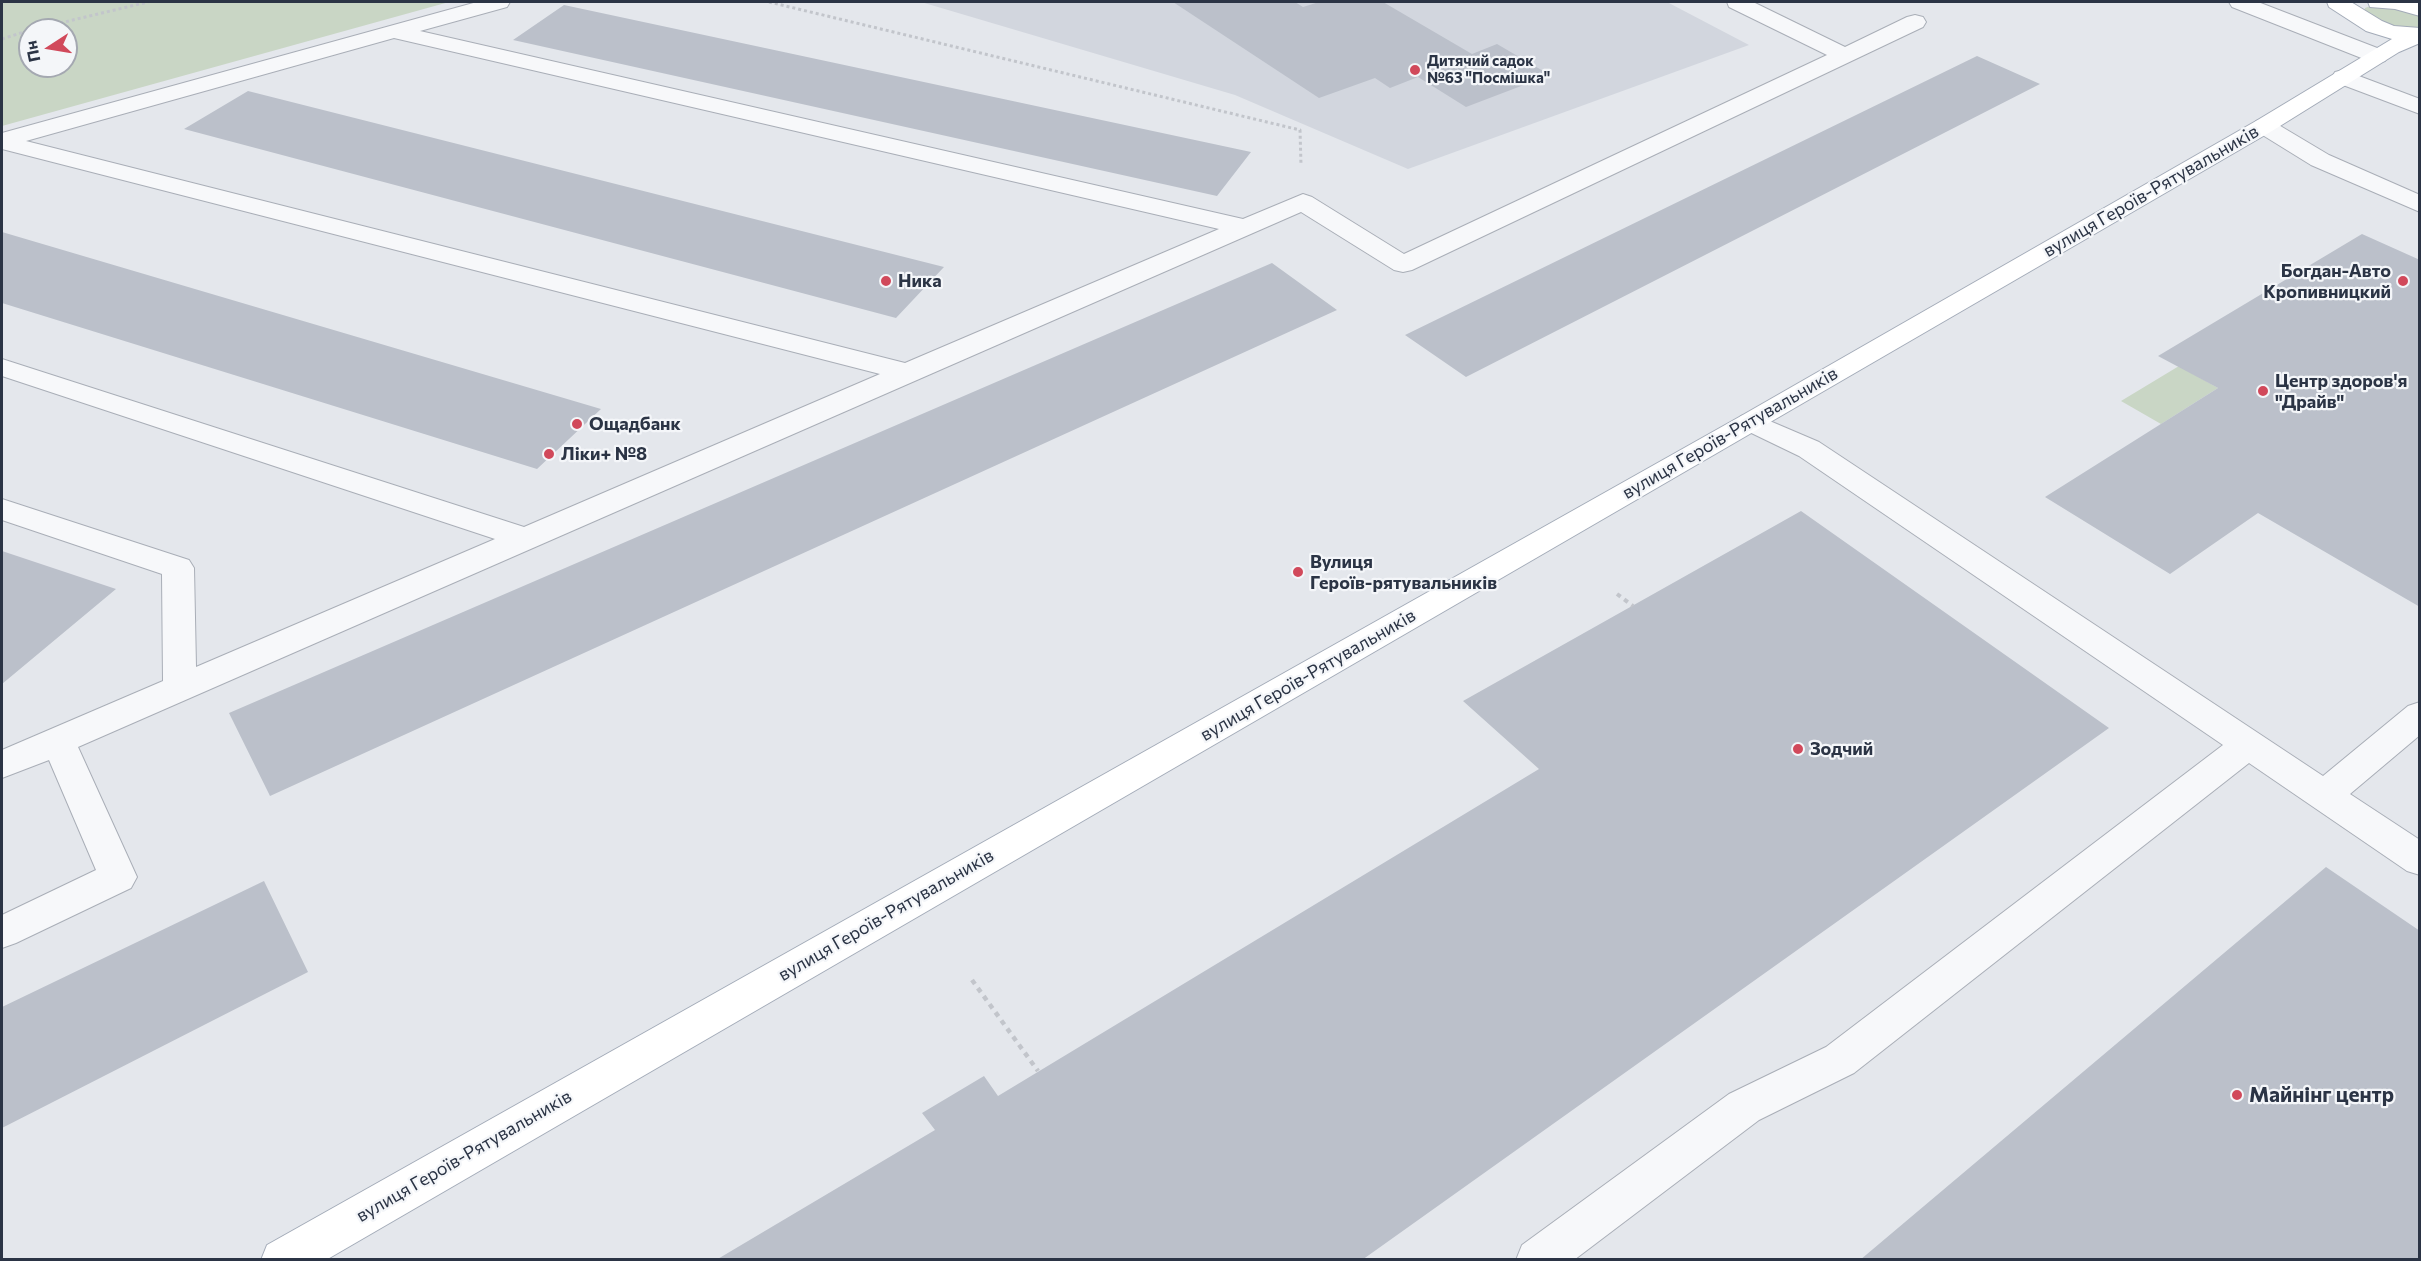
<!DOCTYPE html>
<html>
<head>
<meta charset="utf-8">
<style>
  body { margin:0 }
  #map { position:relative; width:2421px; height:1261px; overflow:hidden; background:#e4e7ec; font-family:Commissioner,sans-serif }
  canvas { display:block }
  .frame { position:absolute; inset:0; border:3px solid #2b3445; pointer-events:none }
  .north { position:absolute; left:18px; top:18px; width:60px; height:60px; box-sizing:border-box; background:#f4f6f9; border:2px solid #a4a8b1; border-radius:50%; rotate:258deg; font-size:16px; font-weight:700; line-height:24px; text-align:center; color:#2b3445 }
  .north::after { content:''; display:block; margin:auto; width:21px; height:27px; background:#d1495b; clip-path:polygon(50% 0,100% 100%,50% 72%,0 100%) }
</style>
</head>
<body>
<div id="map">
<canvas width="2421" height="1261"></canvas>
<div class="frame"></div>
<div class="north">Пн</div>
</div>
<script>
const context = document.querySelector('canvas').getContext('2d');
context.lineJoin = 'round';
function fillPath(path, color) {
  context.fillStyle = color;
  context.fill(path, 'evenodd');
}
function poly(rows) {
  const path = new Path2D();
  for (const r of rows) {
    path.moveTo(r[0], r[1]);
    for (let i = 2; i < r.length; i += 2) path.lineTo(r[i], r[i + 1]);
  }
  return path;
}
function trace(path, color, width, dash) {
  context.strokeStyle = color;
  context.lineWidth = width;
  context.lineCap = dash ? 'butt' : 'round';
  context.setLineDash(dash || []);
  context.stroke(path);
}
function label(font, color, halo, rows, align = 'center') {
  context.font = font + ' Commissioner,sans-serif';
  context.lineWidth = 4.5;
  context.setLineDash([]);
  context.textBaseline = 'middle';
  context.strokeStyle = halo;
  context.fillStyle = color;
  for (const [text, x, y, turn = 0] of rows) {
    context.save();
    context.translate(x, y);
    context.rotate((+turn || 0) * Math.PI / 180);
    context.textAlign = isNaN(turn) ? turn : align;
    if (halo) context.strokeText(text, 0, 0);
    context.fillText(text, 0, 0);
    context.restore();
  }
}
fillPath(poly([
  [921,2,1667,2,1749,45,1408,169,1235,95]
]), '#d2d6de');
fillPath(poly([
  [2,2,449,2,2,126],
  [30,30,66,30,66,66,30,66],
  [2373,5,2419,12,2419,32,2398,31,2364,15,2365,8],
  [2179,366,2218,388,2161,424,2121,401]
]), '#c9d6c5');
fillPath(poly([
  [1173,2,1295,2,1303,7,1319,2,1383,2,1472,54,1497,44,1550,75,1466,107,1418,77,1390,88,1375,78,1319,98],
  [564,5,1251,152,1217,196,513,40],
  [1977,56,2040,84,1466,377,1405,335],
  [248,91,944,267,896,318,184,129],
  [2,232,601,409,537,469,2,303],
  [2362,234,2420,260,2420,607,2258,513,2170,574,2045,497,2218,388,2158,356],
  [1272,263,1337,310,270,796,229,713],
  [1801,511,2109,728,1362,1260,716,1260,935,1130,922,1113,984,1076,998,1096,1539,769,1463,701],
  [2,551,116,589,2,684],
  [2326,867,2420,931,2420,1260,1860,1260],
  [264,881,308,972,2,1128,2,1007]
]), '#bbc0ca');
const minor = poly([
  [477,2,510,2,507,7,420,31,1243,219,1303,194,1312,197,1404,254,1827,55,1729,7,1727,2,1753,2,1845,47,1907,17,1915,15,1923,17,1926,22,1923,27,1412,270,1403,272,1394,270,1301,212,78,747,137,877,131,888,16,943,2,948,2,915,96,870,49,760,2,778,2,750,163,681,162,574,2,520,2,499,189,560,194,568,196,667,495,539,2,376,2,359,524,527,880,374,2,149,2,133,477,2],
  [394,38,1219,229,905,363,26,141,394,38],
  [2229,2,2258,2,2385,51,2388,56,2385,61,2377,63,2369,61,2232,7,2229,2],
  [2343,70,2420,99,2420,114,2335,82,2332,77,2335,72,2343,70],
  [2264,119,2272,121,2329,155,2420,195,2420,212,2311,165,2256,131,2252,126,2256,121,2264,119],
  [1751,413,1819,442,2323,776,2408,706,2420,702,2420,735,2350,794,2420,840,2420,875,2407,871,2249,763,1854,1073,1759,1120,1574,1260,1516,1260,1522,1245,1729,1094,1826,1047,2223,745,1799,456,1741,428,1736,422,1741,416,1751,413]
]);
const major = poly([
  [2327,2,2351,2,2382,21,2394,26,2420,28,2420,43,2399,52,2272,131,326,1260,261,1260,267,1245,1741,416,2256,121,2392,39,2366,31,2329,7,2327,2],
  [2368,2,2415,2,2420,3,2420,16,2395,9,2370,7,2368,2]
]);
trace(minor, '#a9aeb7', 2);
trace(major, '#a3abb8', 2);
trace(poly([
  [769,2,1300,130,1301,165],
  [31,30,148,2],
  [2,39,30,30]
]), '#c2c5cb', 3, [3, 3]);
trace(poly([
  [1617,594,1633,606]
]), '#c2c5cb', 4, [4.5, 4.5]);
trace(poly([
  [972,980,1038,1071]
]), '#c2c5cb', 4.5, [5, 5]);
fillPath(minor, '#f7f8fa');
fillPath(major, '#fff');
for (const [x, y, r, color] of [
  [1415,70,6,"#d1495b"],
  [886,281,6,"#d1495b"],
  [2403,281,6,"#d1495b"],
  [2263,391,6,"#d1495b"],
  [577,424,6,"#d1495b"],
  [549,454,6,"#d1495b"],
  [1298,572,6,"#d1495b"],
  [1798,749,6,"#d1495b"],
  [2237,1095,6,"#d1495b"]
]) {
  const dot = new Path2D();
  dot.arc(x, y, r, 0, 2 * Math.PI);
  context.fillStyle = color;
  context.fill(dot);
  trace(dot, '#f4f6f9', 2);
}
label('bold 15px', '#2b3445', '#f4f6f9', [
  ["Дитячий садок",1427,61],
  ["№63 \"Посмішка\"",1427,78]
], 'left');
label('18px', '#2b3445', '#f4f6f9', [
  ["вулиця Героїв-Рятувальників",2151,191,-30],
  ["вулиця Героїв-Рятувальників",1730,433,-30],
  ["вулиця Героїв-Рятувальників",1308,675,-30],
  ["вулиця Героїв-Рятувальників",886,915,-30],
  ["вулиця Героїв-Рятувальників",464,1156,-30]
]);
label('bold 18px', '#2b3445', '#f4f6f9', [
  ["Богдан-Авто",2391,271,"right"],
  ["Кропивницкий",2391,292,"right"],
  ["Ника",898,281],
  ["Центр здоров'я",2275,381],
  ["\"Драйв\"",2275,402],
  ["Ощадбанк",589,424],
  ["Ліки+ №8",561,454],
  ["Вулиця",1310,562],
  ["Героїв-рятувальників",1310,583],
  ["Зодчий",1810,749]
], 'left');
label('bold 21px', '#2b3445', '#f4f6f9', [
  ["Майнінг центр",2249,1095]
], 'left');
</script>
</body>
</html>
